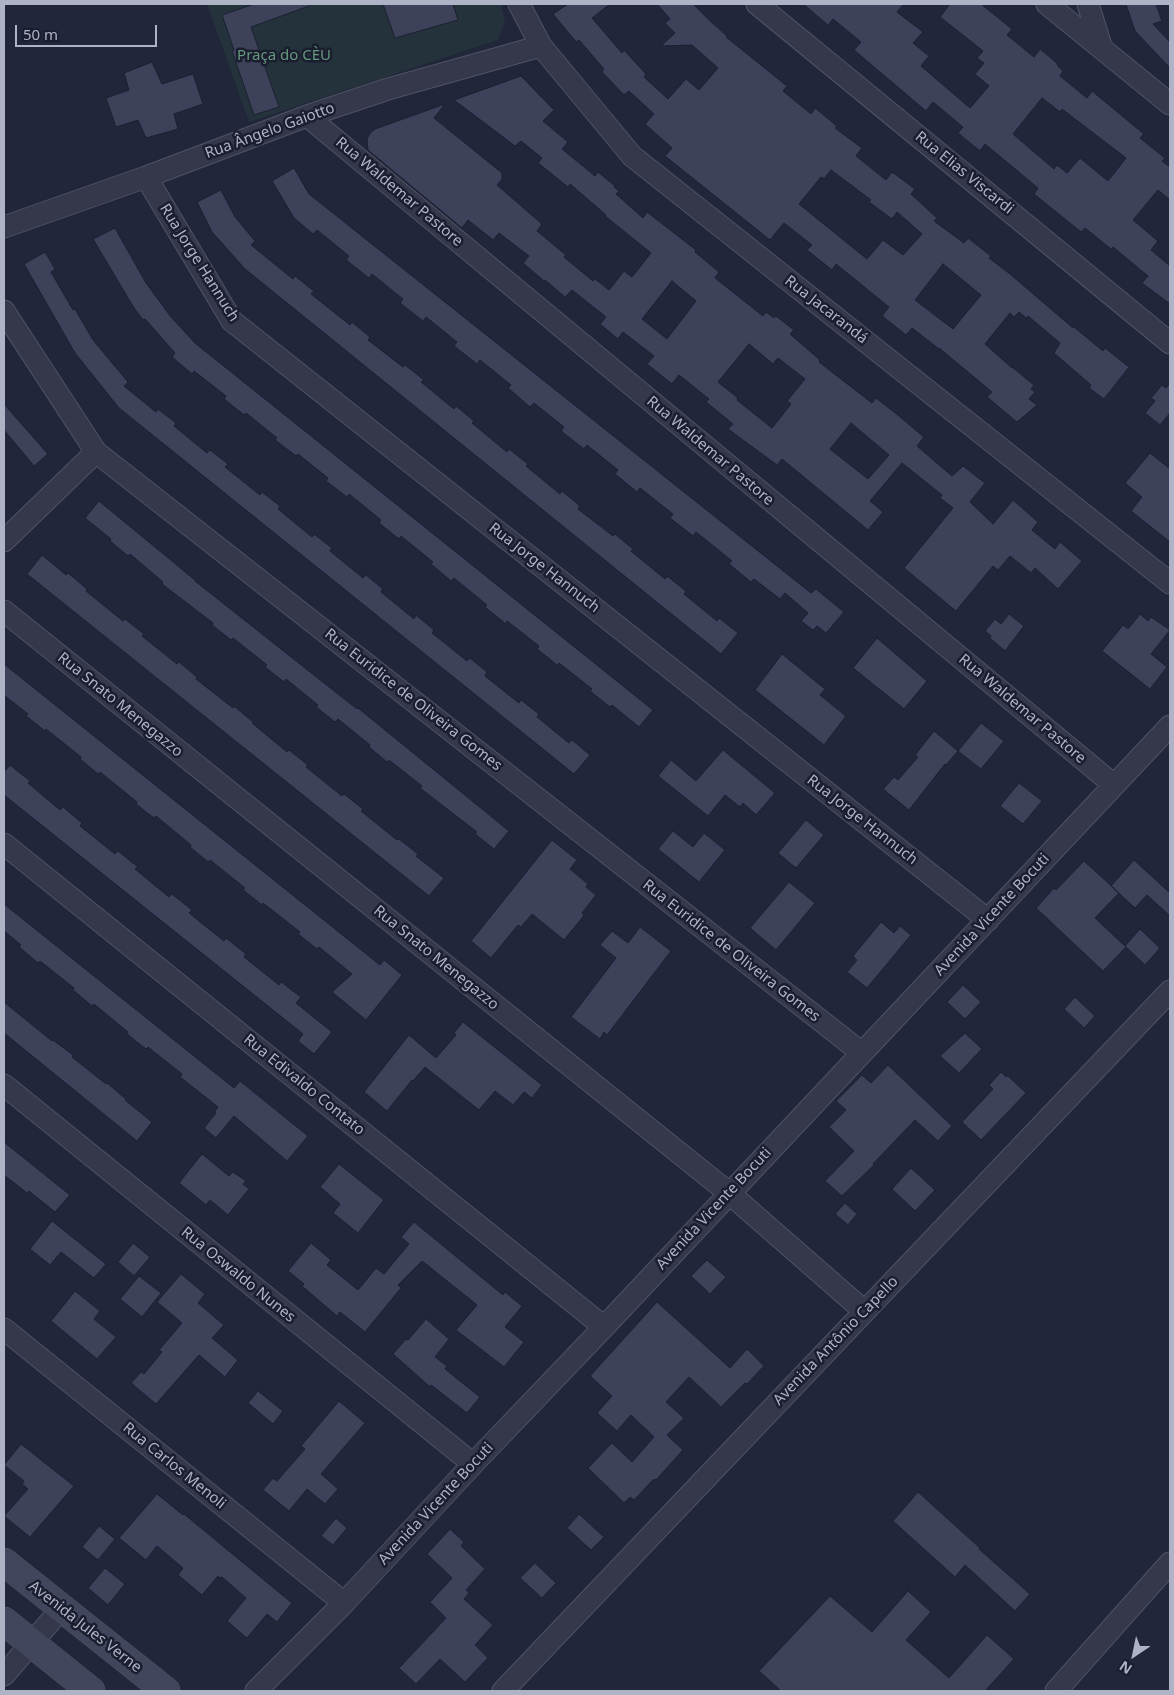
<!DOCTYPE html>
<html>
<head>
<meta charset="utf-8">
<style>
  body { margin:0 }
  #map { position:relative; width:1174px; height:1695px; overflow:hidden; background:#21263a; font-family:"Noto Sans",sans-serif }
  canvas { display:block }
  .frame { position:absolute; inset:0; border:5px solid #afb3c6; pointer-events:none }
  .north { position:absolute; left:1109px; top:1630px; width:50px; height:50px; -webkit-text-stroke:4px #1a1e2f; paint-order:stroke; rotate:214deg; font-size:14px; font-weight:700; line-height:20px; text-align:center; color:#afb3c6 }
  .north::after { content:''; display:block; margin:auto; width:18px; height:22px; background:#afb3c6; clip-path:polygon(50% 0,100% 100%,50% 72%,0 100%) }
  .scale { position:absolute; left:15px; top:25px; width:142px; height:22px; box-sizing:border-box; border:2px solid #afb3c6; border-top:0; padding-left:6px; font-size:15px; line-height:18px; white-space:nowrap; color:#afb3c6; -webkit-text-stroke:4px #1a1e2f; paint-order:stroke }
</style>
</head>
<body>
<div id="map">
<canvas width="1174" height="1695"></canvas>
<div class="frame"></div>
<div class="north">N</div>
<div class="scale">50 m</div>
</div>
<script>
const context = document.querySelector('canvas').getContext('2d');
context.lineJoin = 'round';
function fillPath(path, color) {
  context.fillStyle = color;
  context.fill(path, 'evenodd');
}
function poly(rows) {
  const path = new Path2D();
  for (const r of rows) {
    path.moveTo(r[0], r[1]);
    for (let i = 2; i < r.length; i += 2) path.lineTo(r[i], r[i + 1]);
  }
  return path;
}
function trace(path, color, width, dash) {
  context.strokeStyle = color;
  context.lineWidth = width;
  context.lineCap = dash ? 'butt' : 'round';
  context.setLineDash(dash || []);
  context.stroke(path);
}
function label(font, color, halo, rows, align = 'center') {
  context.font = font + ' "Noto Sans",sans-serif';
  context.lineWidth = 5;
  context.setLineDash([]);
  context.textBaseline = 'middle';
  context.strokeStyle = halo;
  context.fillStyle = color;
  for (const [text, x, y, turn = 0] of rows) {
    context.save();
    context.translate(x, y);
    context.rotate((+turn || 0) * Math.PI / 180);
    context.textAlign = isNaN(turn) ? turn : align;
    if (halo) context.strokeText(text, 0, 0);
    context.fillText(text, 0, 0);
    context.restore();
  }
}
fillPath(poly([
  [207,4,501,4,505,22,498,40,249,122]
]), '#23323b');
const building = poly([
  [254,4,309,4,309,6,251,27,279,107,254,115,232,51,234,50,222,15,254,4],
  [383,4,453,4,458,20,395,38,383,4],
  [568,4,610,4,592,18,622,53,624,50,646,74,644,77,668,99,686,79,699,90,718,68,692,45,661,46,675,33,665,23,670,19,657,4,693,4,709,20,727,36,726,37,787,86,783,91,811,114,815,108,837,126,835,128,862,148,856,156,886,180,892,172,915,189,911,194,937,218,934,221,964,243,968,238,991,256,989,258,1010,274,1073,328,1074,327,1103,351,1105,348,1129,367,1104,399,1089,388,1091,385,1054,353,1060,343,1028,316,1026,318,1019,312,1014,317,1010,313,985,344,1012,368,1012,367,1034,385,1031,389,1035,392,1029,399,1037,405,1017,422,987,397,992,392,939,348,939,349,912,328,906,335,882,316,889,307,836,264,832,270,807,250,812,245,784,223,770,240,665,156,672,148,645,124,654,114,629,91,624,95,602,72,604,69,579,40,576,42,553,14,568,4],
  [831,170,871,200,869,202,892,219,897,212,922,234,903,255,883,240,867,259,799,204,821,177,824,179,831,170],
  [943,264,981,295,953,329,915,300,943,264],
  [803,4,904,4,897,12,923,32,913,43,929,56,921,66,970,108,989,86,975,74,984,63,977,58,983,51,940,17,950,4,981,4,1012,29,1007,35,1034,57,1040,49,1058,64,1057,65,1063,71,1060,76,1087,98,1092,91,1144,134,1140,138,1165,158,1162,161,1170,167,1170,200,1158,190,1133,220,1158,241,1151,250,1170,266,1170,304,1142,283,1148,276,1113,247,1111,249,1085,228,1081,232,1060,215,1034,194,1038,188,985,144,980,151,958,133,963,127,933,102,926,111,854,50,861,42,833,19,828,25,803,4],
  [1042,98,1060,112,1062,109,1126,158,1108,181,1080,158,1067,173,1057,165,1054,169,1013,134,1042,98],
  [1126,4,1156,4,1162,21,1153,24,1170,42,1170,68,1135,31,1126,4],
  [152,62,162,84,193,74,203,104,174,114,178,129,146,138,138,120,116,127,106,98,129,90,124,73,152,62],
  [521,76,554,110,543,121,568,142,562,149,595,176,598,172,615,186,614,187,619,191,616,194,643,218,647,212,696,250,695,252,719,272,715,278,763,316,766,312,774,318,776,316,794,330,790,334,820,360,819,362,872,403,876,398,899,416,924,437,917,446,952,476,963,466,985,483,970,502,993,524,1013,500,1038,522,1032,530,1055,549,1060,542,1082,561,1058,589,1035,568,1031,573,1010,556,998,570,993,566,956,611,904,568,953,508,940,498,942,495,902,463,870,501,883,512,868,530,782,459,777,465,728,429,733,424,706,402,709,399,679,375,672,384,647,364,654,356,623,332,618,339,600,324,606,317,572,290,565,297,545,280,544,281,523,263,529,256,499,233,493,240,468,220,462,228,368,150,367,139,370,133,375,129,445,104,434,118,502,173,502,179,497,185,542,224,537,231,566,255,564,257,593,281,595,279,609,290,624,271,632,277,651,253,605,216,606,215,570,184,568,187,538,163,542,158,521,141,515,146,454,100,521,76],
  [672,281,696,301,667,339,642,319,672,281],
  [749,344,773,364,778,358,805,379,787,401,791,404,772,428,737,400,738,398,718,382,749,344],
  [851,423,889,455,868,479,830,449,851,423],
  [294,168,309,194,811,593,816,589,844,612,826,633,817,626,813,630,801,621,808,613,785,593,780,599,754,579,751,582,729,564,732,561,696,532,693,536,670,518,673,514,640,488,637,492,615,474,618,470,587,445,584,449,561,431,564,427,534,403,530,407,508,388,511,385,480,360,477,364,454,346,457,342,426,317,423,321,400,303,403,299,372,274,369,278,346,260,349,256,317,230,313,234,294,218,272,181,294,168],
  [221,190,235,217,255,241,251,245,293,279,295,276,314,291,311,294,350,325,352,322,370,337,368,340,403,367,405,365,424,380,421,382,454,409,456,406,474,421,472,423,507,452,509,449,528,464,526,466,560,494,562,491,580,506,578,509,613,536,615,534,633,549,631,551,665,579,667,576,686,591,684,594,717,621,719,618,738,633,721,654,245,269,212,232,197,202,221,190],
  [115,228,146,283,171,317,195,343,653,710,639,727,612,705,610,707,590,691,592,689,559,663,557,665,537,649,539,646,507,621,506,624,485,607,487,605,454,578,451,581,431,564,433,562,401,536,399,539,379,523,381,520,349,494,347,497,326,481,328,478,298,454,296,456,275,440,277,438,246,413,244,415,224,399,226,396,194,371,192,374,172,357,175,353,145,319,143,320,134,308,93,239,115,228],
  [45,252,55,269,51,272,73,310,75,309,93,340,128,382,124,386,156,412,158,409,176,423,174,426,207,453,210,450,228,464,225,467,260,495,262,492,280,506,278,509,312,537,314,534,332,548,330,551,363,578,366,575,383,589,381,592,414,619,416,615,434,630,432,633,467,661,470,658,487,672,485,676,519,703,521,700,539,714,537,717,569,743,572,740,590,755,574,774,119,408,75,353,24,264,45,252],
  [1170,383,1170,413,1160,425,1145,413,1155,401,1151,398,1162,385,1166,388,1170,383],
  [4,404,48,454,34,466,4,430,4,404],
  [1150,453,1170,469,1170,542,1131,511,1142,497,1125,483,1150,453],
  [99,501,195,580,195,581,305,668,357,709,358,708,509,831,494,849,475,834,477,832,420,788,422,786,389,760,387,762,369,747,370,745,338,719,335,722,316,707,318,705,286,679,284,682,265,667,267,665,233,638,231,640,212,625,213,623,162,584,163,582,130,554,128,556,110,541,111,539,85,518,99,501],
  [42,555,66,575,68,573,87,589,86,591,123,621,125,619,144,634,142,636,177,664,179,662,197,677,196,679,233,708,234,706,253,722,252,723,287,752,289,750,308,765,306,767,342,796,344,794,363,809,361,811,397,840,399,839,418,854,416,856,444,878,429,896,27,574,42,555],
  [1009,614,1024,626,1005,651,990,638,991,636,985,631,995,619,1001,624,1009,614],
  [1140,614,1148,621,1151,617,1170,630,1151,654,1167,667,1150,689,1102,651,1123,625,1128,629,1140,614],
  [877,638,927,681,904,709,853,668,877,638],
  [782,654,825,689,820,695,846,716,824,745,755,690,782,654],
  [4,664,380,965,384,960,402,975,366,1020,332,992,352,974,319,947,317,949,298,934,300,932,263,903,262,905,243,890,245,888,210,860,208,862,190,847,191,845,156,816,154,818,136,804,137,802,100,772,98,774,80,759,81,757,46,729,45,731,26,716,28,714,4,695,4,664],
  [981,723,1004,741,981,769,958,751,981,723],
  [934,731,958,751,946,765,945,764,909,810,883,789,894,777,898,780,918,757,915,755,934,731],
  [723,750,775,793,756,815,743,803,740,807,725,795,708,816,658,776,671,760,696,781,723,750],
  [10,765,30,781,28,783,60,810,63,807,82,823,80,826,115,854,118,851,138,867,135,869,169,897,172,894,192,910,189,913,224,941,226,938,246,954,244,957,279,985,281,982,301,997,296,1003,332,1032,314,1054,298,1041,303,1034,4,795,4,772,10,765],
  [1019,783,1042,801,1023,824,1000,806,1019,783],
  [806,820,824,835,796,868,778,853,806,820],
  [673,831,693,847,704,833,725,850,699,882,658,849,673,831],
  [552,840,577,860,570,869,588,884,586,887,596,895,582,913,584,915,582,918,564,940,532,914,521,927,518,925,491,958,471,941,552,840],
  [1134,860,1170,893,1170,916,1147,895,1135,908,1111,886,1134,860],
  [1084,861,1119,893,1095,918,1126,947,1103,971,1036,908,1054,888,1056,890,1084,861],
  [789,882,815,903,776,950,750,928,789,882],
  [4,904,234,1088,240,1081,308,1136,287,1161,234,1116,216,1138,204,1128,216,1113,215,1111,218,1107,180,1077,182,1074,148,1047,146,1049,127,1034,128,1032,94,1004,92,1006,73,990,74,988,40,961,38,963,19,947,21,945,4,931,4,904],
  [881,922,894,933,900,926,911,935,867,988,847,972,857,960,853,956,881,922],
  [640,927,671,951,607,1035,604,1032,600,1039,571,1017,616,958,600,945,612,931,628,943,640,927],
  [1140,929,1160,948,1145,965,1125,946,1140,929],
  [963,985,981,1002,965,1019,947,1002,963,985],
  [1075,997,1095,1016,1084,1028,1064,1009,1075,997],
  [4,1002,52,1041,53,1040,73,1055,72,1057,106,1084,107,1083,126,1099,125,1100,152,1122,137,1141,4,1033,4,1002],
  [463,1022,542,1085,532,1098,524,1092,513,1105,495,1091,479,1110,425,1067,413,1081,412,1080,387,1111,364,1092,409,1035,436,1058,456,1035,454,1033,463,1022],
  [965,1033,982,1049,959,1073,940,1056,965,1033],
  [888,1065,952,1126,938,1141,915,1120,873,1164,874,1165,842,1196,825,1181,854,1151,829,1127,846,1110,836,1101,862,1075,871,1083,888,1065],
  [1001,1072,1006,1077,1008,1076,1026,1093,981,1140,962,1122,993,1089,989,1085,1001,1072],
  [4,1142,70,1195,55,1212,29,1191,27,1193,4,1175,4,1142],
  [202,1154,229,1176,233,1172,246,1181,243,1184,249,1189,228,1215,210,1200,206,1205,179,1183,202,1154],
  [339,1164,384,1200,358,1233,333,1213,340,1204,320,1187,339,1164],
  [911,1168,935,1190,915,1211,892,1189,911,1168],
  [845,1203,857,1214,848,1225,835,1214,845,1203],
  [52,1221,106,1264,94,1278,61,1252,50,1265,30,1249,52,1221],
  [414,1222,503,1295,505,1292,522,1306,505,1327,524,1342,504,1367,456,1330,477,1305,422,1261,398,1285,401,1288,365,1332,340,1312,337,1316,302,1286,304,1284,288,1271,311,1243,331,1260,327,1265,358,1290,376,1268,384,1274,409,1244,401,1237,414,1222],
  [133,1243,150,1257,134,1276,118,1262,133,1243],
  [707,1260,726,1277,710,1294,691,1276,707,1260],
  [181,1274,205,1294,198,1303,224,1325,212,1338,238,1360,225,1377,199,1355,156,1404,131,1383,141,1372,144,1374,162,1352,159,1350,182,1323,157,1302,181,1274],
  [139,1276,161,1293,142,1317,120,1299,139,1276],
  [75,1291,100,1311,94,1319,116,1337,97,1359,51,1321,75,1291],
  [657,1302,730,1368,747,1349,764,1366,747,1384,745,1383,721,1407,689,1377,666,1402,684,1418,667,1435,683,1450,656,1480,654,1479,634,1500,630,1497,624,1503,588,1468,612,1443,632,1462,654,1437,631,1415,617,1431,597,1413,612,1396,590,1376,657,1302],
  [426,1319,449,1339,435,1357,447,1366,445,1369,480,1397,467,1413,431,1385,430,1387,393,1354,406,1339,408,1340,426,1319],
  [258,1391,283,1411,273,1424,248,1403,258,1391],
  [339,1401,365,1423,321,1474,338,1489,325,1504,307,1489,289,1511,263,1490,273,1478,277,1481,305,1449,301,1446,339,1401],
  [21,1444,74,1486,30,1537,4,1516,28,1489,22,1484,24,1481,4,1465,21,1444],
  [918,1492,980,1548,979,1549,1030,1594,1015,1611,965,1565,955,1577,893,1521,918,1492],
  [157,1494,183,1515,184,1514,292,1603,277,1622,267,1614,247,1638,227,1621,246,1598,222,1577,220,1578,218,1576,202,1595,178,1575,183,1568,157,1546,146,1560,119,1538,157,1494],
  [579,1514,604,1537,591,1550,567,1528,579,1514],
  [336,1518,347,1528,333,1545,321,1536,336,1518],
  [99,1526,115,1539,98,1560,82,1547,99,1526],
  [450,1529,464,1542,461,1546,485,1569,466,1590,469,1593,464,1599,493,1625,475,1645,488,1658,465,1682,440,1659,416,1684,399,1668,446,1618,430,1602,452,1578,427,1554,450,1529],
  [535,1563,556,1583,542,1598,520,1578,535,1563],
  [105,1568,125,1584,108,1605,88,1588,105,1568],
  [908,1591,931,1612,906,1640,949,1678,987,1635,1014,1659,985,1691,781,1691,759,1671,830,1596,872,1632,908,1591]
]);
fillPath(building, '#3d415a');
trace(building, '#1c2031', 1);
const street = poly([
  [519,4,541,46,632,156,1170,583],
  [757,4,1170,343],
  [1047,4,1170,104],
  [1088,4,1101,46],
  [307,116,1114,785],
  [146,177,232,321,988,920],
  [4,227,146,177,307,116,388,89,541,46],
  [4,311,96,452,862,1053],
  [4,541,96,452],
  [4,611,729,1193,864,1311],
  [4,844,604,1327],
  [4,1085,473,1464],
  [4,1329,344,1603],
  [4,1675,62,1608],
  [256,1691,344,1603,473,1464,604,1327,1170,726],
  [503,1691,1170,991],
  [1056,1691,1170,1563]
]);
const secondary = poly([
  [4,1562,166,1691],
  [4,1621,91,1691]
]);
trace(street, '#4f5365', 23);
trace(secondary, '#4f5365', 29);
trace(street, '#35384a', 21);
trace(secondary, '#42465d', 28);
label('15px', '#66987d', '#1a1e2f', [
  ["Praça do CÈU",284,56]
]);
label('15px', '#afb3c6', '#1a1e2f', [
  ["Rua Ângelo Gaiotto",270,131,-20],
  ["Rua Elias Viscardi",964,173,39],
  ["Rua Waldemar Pastore",399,192,40],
  ["Rua Jorge Hannuch",199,263,58],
  ["Rua Jacarandá",826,310,38],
  ["Rua Waldemar Pastore",710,451,40],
  ["Rua Jorge Hannuch",544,568,38],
  ["Rua Euridice de Oliveira Gomes",413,700,38],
  ["Rua Snato Menegazzo",120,705,39],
  ["Rua Waldemar Pastore",1022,709,40],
  ["Rua Jorge Hannuch",862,820,38],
  ["Avenida Vicente Bocuti",992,915,-47],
  ["Rua Euridice de Oliveira Gomes",731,951,38],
  ["Rua Snato Menegazzo",436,958,39],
  ["Rua Edivaldo Contato",304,1085,39],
  ["Avenida Vicente Bocuti",714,1209,-47],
  ["Rua Oswaldo Nunes",238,1275,39],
  ["Avenida Antônio Capello",836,1341,-46],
  ["Rua Carlos Menoli",174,1466,39],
  ["Avenida Vicente Bocuti",436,1504,-47],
  ["Avenida Jules Verne",85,1627,38]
]);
</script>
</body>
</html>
